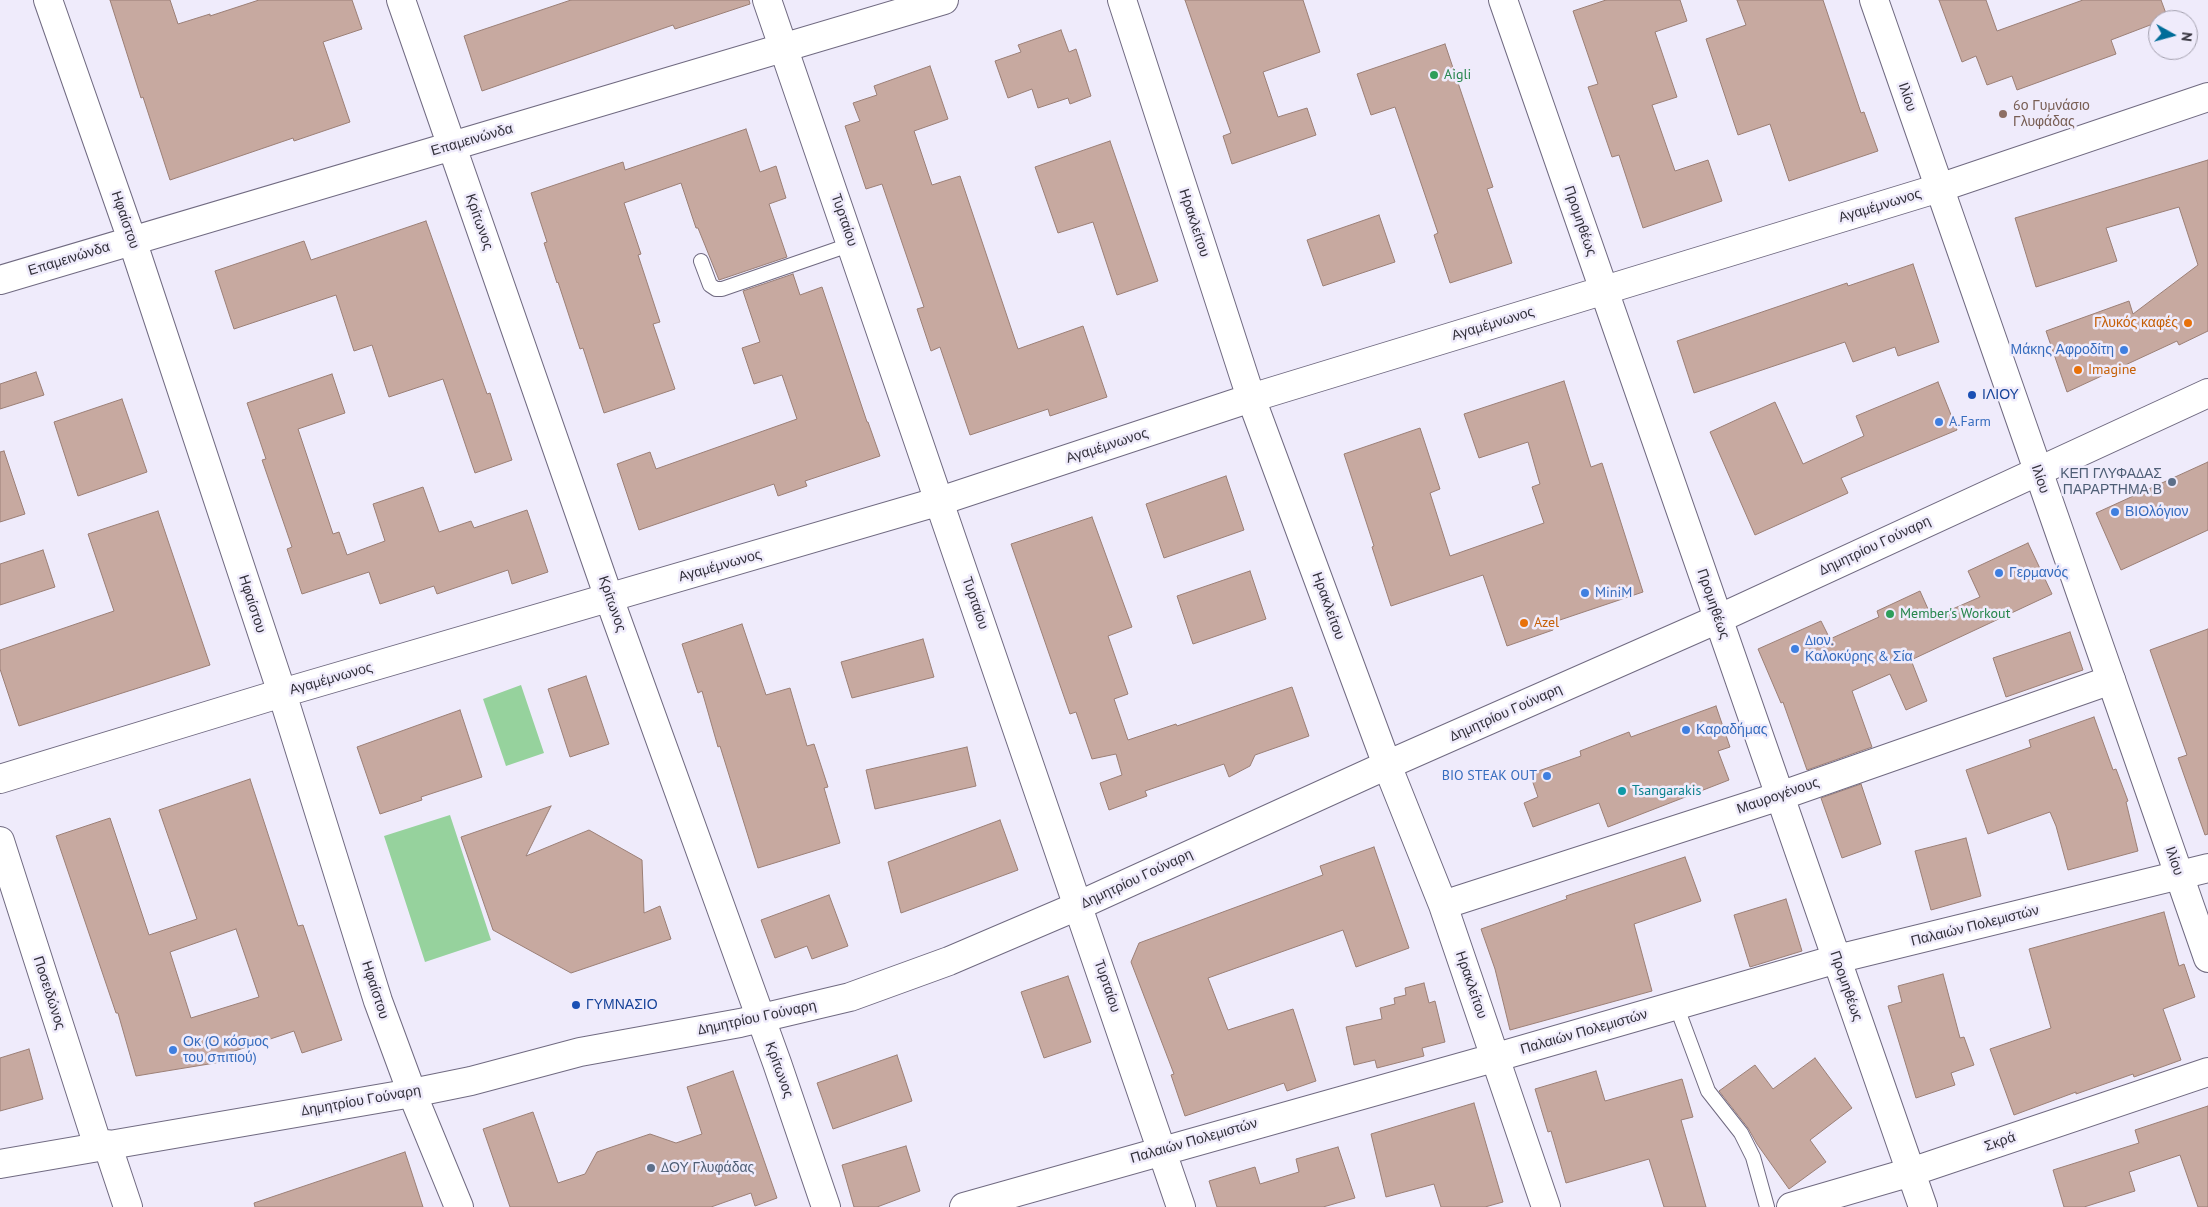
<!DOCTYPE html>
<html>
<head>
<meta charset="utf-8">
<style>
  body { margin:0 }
  #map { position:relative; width:2208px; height:1207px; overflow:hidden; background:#efebfb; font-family:"PT Sans",sans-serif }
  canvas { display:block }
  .north { position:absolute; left:2148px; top:10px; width:50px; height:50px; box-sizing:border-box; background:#efebfb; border:1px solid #a3a0ae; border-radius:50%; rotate:97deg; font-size:14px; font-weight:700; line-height:20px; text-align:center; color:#32303a }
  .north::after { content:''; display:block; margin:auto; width:18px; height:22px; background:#006d99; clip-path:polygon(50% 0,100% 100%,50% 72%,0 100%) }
</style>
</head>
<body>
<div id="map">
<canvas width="2208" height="1207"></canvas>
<div class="north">N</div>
</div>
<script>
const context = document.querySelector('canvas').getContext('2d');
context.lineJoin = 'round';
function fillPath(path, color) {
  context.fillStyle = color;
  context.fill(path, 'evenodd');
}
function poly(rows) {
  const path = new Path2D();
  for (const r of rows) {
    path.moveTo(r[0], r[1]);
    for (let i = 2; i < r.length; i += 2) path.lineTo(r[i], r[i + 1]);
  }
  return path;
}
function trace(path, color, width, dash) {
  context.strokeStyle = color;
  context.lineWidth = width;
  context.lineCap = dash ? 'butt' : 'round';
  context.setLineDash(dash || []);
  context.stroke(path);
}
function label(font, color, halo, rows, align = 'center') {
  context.font = font + ' "PT Sans",sans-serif';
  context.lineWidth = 5;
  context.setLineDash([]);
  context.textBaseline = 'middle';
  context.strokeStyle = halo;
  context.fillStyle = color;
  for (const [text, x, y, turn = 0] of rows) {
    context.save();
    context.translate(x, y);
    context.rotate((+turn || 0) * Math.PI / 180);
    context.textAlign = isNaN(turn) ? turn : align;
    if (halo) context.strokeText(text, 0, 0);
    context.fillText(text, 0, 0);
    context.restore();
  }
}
fillPath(poly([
  [521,685,544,753,506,766,483,699],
  [450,815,491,940,425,962,384,836]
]), '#96d29d');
const building = poly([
  [110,0,170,0,178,24,210,14,210,16,259,0,352,0,362,29,323,42,350,122,294,141,293,138,170,180,143,97,141,98,110,0],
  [571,0,749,0,750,4,675,29,673,25,482,91,464,36,571,0],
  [1185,0,1303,0,1320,52,1263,72,1278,117,1307,108,1316,135,1232,164,1223,136,1231,133,1185,0],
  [1606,0,1680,0,1687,21,1655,32,1677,97,1652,105,1675,171,1708,160,1722,201,1643,228,1619,155,1612,157,1588,87,1598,84,1573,11,1606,0],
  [1737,0,1823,0,1861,113,1864,112,1878,151,1789,181,1770,124,1738,135,1706,39,1746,25,1737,0],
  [1939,0,1986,0,1997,31,2083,0,2161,0,2168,19,2158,20,2158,22,2111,40,2116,54,2017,90,2012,76,1987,85,1976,56,1962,62,1939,0],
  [1061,30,1069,52,1076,49,1091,96,1070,104,1068,98,1038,108,1032,89,1008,98,995,61,1021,52,1018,45,1061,30],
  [1445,44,1493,187,1487,189,1512,263,1450,283,1434,235,1438,233,1395,107,1371,115,1357,74,1445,44],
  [930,66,948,119,914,131,932,185,960,176,1018,349,1083,326,1107,397,1050,416,1048,409,970,435,940,347,931,351,917,309,924,307,882,184,866,189,845,126,860,121,853,103,877,95,874,86,930,66],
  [746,129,760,172,776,166,786,198,769,204,787,257,719,280,698,228,696,228,681,183,624,203,641,254,638,255,660,322,653,324,675,389,604,413,583,348,580,349,558,282,557,283,544,243,547,242,531,193,623,162,625,170,746,129],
  [1110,141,1158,281,1117,295,1093,222,1058,233,1035,167,1110,141],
  [2208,160,2208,331,2179,345,2177,341,2067,392,2046,331,2129,301,2133,314,2198,265,2179,207,2106,228,2117,261,2036,287,2015,218,2208,160],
  [1379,215,1395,262,1323,286,1307,240,1379,215],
  [426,221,487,394,490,393,512,460,475,473,443,379,389,397,372,345,354,351,336,295,234,329,215,271,304,241,311,260,426,221],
  [1913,264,1939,342,1898,356,1895,347,1853,362,1845,342,1694,393,1677,341,1847,283,1848,286,1913,264],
  [793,274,800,295,822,287,867,422,868,422,880,456,805,481,807,486,778,496,774,484,639,530,617,464,650,452,656,469,797,419,782,375,754,384,742,348,760,342,743,291,793,274],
  [36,372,44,395,0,409,0,384,36,372],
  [332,374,345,413,298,429,333,534,339,532,347,555,385,541,373,504,423,487,439,532,471,521,474,528,527,510,548,572,512,584,508,570,437,594,434,586,380,604,369,572,302,594,287,549,292,547,262,460,266,459,247,403,332,374],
  [1564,381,1591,467,1602,463,1643,592,1551,623,1553,630,1507,646,1483,575,1391,606,1372,547,1374,546,1344,454,1420,428,1440,489,1430,493,1450,556,1544,523,1532,487,1540,484,1528,442,1479,458,1464,414,1564,381],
  [1938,382,1957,430,1841,478,1848,493,1755,535,1710,432,1775,402,1803,464,1864,436,1856,416,1938,382],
  [122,399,147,472,78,496,54,422,122,399],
  [4,451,25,514,0,522,0,452,4,451],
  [2208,462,2208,530,2121,570,2096,513,2208,462],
  [1226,476,1244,530,1164,558,1146,504,1226,476],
  [158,511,210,665,19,726,0,669,0,650,114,611,88,534,158,511],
  [1092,517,1132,627,1108,636,1128,694,1114,699,1128,740,1176,724,1177,726,1292,687,1309,736,1255,755,1250,766,1229,777,1224,764,1145,791,1147,796,1109,810,1100,783,1122,775,1116,754,1092,759,1076,712,1070,714,1011,544,1092,517],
  [2028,543,2052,594,1911,660,1927,701,1906,710,1890,674,1852,691,1872,747,1807,770,1783,702,1781,703,1758,649,1821,621,1830,639,1879,617,1877,611,1920,591,1932,618,1980,597,1968,571,2028,543],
  [43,550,55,587,0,605,0,564,43,550],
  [1250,571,1266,619,1193,644,1177,596,1250,571],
  [742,624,766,695,790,688,807,746,814,744,828,787,824,788,840,843,758,868,720,746,718,747,702,691,698,693,682,644,742,624],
  [2208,629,2208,834,2205,835,2178,758,2187,755,2150,650,2208,629],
  [2070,632,2083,670,2006,697,1993,658,2070,632],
  [923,639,934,677,852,698,841,662,923,639],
  [586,676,609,744,570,757,548,689,586,676],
  [1716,706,1730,747,1718,751,1729,780,1608,827,1599,803,1533,827,1524,803,1538,797,1530,774,1581,756,1580,751,1629,732,1631,737,1716,706],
  [460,710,482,777,421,797,422,800,380,814,357,747,460,710],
  [2094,717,2113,770,2116,769,2128,801,2126,802,2138,851,2068,870,2056,826,2050,812,1988,834,1966,770,2031,747,2029,740,2094,717],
  [967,747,976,786,875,809,866,770,967,747],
  [250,779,298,926,303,925,342,1040,302,1053,294,1031,220,1056,221,1062,136,1076,118,1013,116,1013,56,836,110,818,149,935,197,919,159,810,250,779],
  [236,929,259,997,191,1018,170,952,236,929],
  [1861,784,1881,844,1842,858,1821,798,1861,784],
  [551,806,526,856,589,830,642,860,644,913,660,906,671,939,571,973,493,930,461,837,551,806],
  [1000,820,1018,870,901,913,888,862,1000,820],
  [1966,838,1981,896,1931,910,1915,851,1966,838],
  [1374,847,1409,948,1356,967,1343,930,1208,978,1228,1030,1293,1009,1316,1081,1287,1091,1284,1083,1185,1116,1171,1075,1174,1074,1131,962,1139,943,1323,875,1320,866,1374,847],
  [1685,857,1701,901,1634,924,1652,991,1510,1030,1495,969,1481,929,1567,899,1566,896,1685,857],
  [829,895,848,946,812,959,807,946,775,958,761,920,829,895],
  [1786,899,1802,951,1750,967,1734,915,1786,899],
  [2164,912,2179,966,2184,964,2195,997,2163,1009,2181,1060,2134,1077,2133,1074,2076,1094,2076,1092,2014,1115,1990,1049,2051,1028,2029,949,2164,912],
  [1943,974,1960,1038,1964,1037,1974,1065,1951,1073,1955,1085,1916,1098,1888,1006,1902,1002,1898,986,1943,974],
  [1068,976,1091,1042,1044,1058,1021,992,1068,976],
  [1424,983,1429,1003,1435,1001,1445,1042,1422,1048,1424,1056,1377,1068,1375,1060,1354,1065,1346,1027,1382,1019,1380,1008,1395,1004,1394,998,1406,995,1405,988,1424,983],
  [29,1049,43,1099,0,1111,0,1058,29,1049],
  [897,1055,912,1101,833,1129,817,1083,897,1055],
  [1815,1058,1852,1108,1810,1140,1826,1162,1789,1189,1757,1144,1748,1128,1719,1091,1755,1065,1773,1089,1815,1058],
  [733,1071,777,1198,755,1206,751,1193,711,1207,510,1207,483,1129,533,1112,558,1183,585,1174,597,1152,650,1134,676,1143,702,1134,687,1087,733,1071],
  [1596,1071,1605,1101,1682,1079,1693,1117,1681,1120,1706,1207,1664,1207,1649,1159,1566,1183,1551,1131,1548,1132,1535,1089,1596,1071],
  [1474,1103,1503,1202,1485,1207,1441,1207,1434,1184,1386,1197,1371,1134,1474,1103],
  [2208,1106,2208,1207,2198,1207,2180,1155,2129,1172,2135,1191,2084,1207,2064,1207,2053,1170,2139,1143,2135,1130,2208,1106],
  [906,1146,920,1191,877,1207,854,1207,842,1165,906,1146],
  [1338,1147,1355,1198,1323,1207,1217,1207,1209,1181,1255,1167,1260,1184,1299,1172,1296,1159,1338,1147],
  [405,1152,423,1207,255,1207,254,1203,405,1152]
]);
fillPath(building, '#c7a9a0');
trace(building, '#9b7f76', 1);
const service = poly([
  [701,261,710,285,716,289,722,289,852,244],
  [1676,1005,1708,1091,1741,1133,1753,1157,1767,1207]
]);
const minor = poly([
  [48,0,132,240,282,693,378,1001,412,1093,459,1207],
  [401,0,609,598,777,1063,826,1207],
  [767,0,1181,1207],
  [1122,0,1251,398,1387,765,1443,905,1546,1207],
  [1503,0,1923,1207],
  [0,280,944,0],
  [0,779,282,693,940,501,1251,398,1939,188,2208,97],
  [0,841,98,1146],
  [1443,905,1780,796,2111,680],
  [107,1144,128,1207],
  [964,1207,1497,1057,1837,959,2208,868],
  [1791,1207,1911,1172,2208,1072]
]);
const tertiary = poly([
  [1874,0,2208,958]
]);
const secondary = poly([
  [0,1164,412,1093,471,1081,580,1052,740,1023,850,997,949,961,1073,908,1387,765,1718,619,2208,393]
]);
trace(service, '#706a81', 16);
trace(minor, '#706a81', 30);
trace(tertiary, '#706a81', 30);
trace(secondary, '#706a81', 30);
trace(service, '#fff', 14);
trace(minor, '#fff', 28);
trace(tertiary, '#fff', 28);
trace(secondary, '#fff', 28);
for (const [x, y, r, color] of [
  [1434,75,5,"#2e9e5b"],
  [2003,114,5,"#8d6e63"],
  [2188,323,5,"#e8710a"],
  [2124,350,5,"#3f7fe0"],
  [2078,370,5,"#e8710a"],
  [1972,395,5,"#1a4fb4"],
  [1939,422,5,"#3f7fe0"],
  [2172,482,5,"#5c6f8a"],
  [2115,512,5,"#3f7fe0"],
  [1999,573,5,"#3f7fe0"],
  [1585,593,5,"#3f7fe0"],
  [1890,614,5,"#2e9e5b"],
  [1524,623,5,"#e8710a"],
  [1795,649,5,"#3f7fe0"],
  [1686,730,5,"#3f7fe0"],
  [1547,776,5,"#3f7fe0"],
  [1622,791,5,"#0f9aa8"],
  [576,1005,5,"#1a4fb4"],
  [173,1050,5,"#3f7fe0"],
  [651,1168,5,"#5c6f8a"]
]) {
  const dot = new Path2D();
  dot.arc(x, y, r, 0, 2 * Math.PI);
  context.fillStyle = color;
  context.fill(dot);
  trace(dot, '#efebfb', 2);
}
label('14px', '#27864d', '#efebfb', [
  ["Aigli",1444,75],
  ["Member's Workout",1900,614]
], 'left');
label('14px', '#32303a', '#efebfb', [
  ["Ιλίου",1907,97,71],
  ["Επαμεινώνδα",472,140,-16],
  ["Αγαμέμνωνος",1880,206,-17],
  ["Ηφαίστου",125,220,71],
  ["Τυρταίου",844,220,71],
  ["Προμηθέως",1580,221,71],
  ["Κρίτωνος",479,222,71],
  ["Ηρακλείτου",1194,223,72],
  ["Επαμεινώνδα",69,259,-17],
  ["Αγαμέμνωνος",1493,324,-17],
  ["Αγαμέμνωνος",1107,446,-18],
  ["Ιλίου",2040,479,71],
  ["Δημητρίου Γούναρη",1875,546,-25],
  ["Αγαμέμνωνος",720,566,-16],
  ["Τυρταίου",975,603,71],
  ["Ηφαίστου",252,604,72],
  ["Κρίτωνος",612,604,71],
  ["Προμηθέως",1713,604,71],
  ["Ηρακλείτου",1328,606,70],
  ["Αγαμέμνωνος",331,679,-16],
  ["Δημητρίου Γούναρη",1506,713,-24],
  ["Μαυρογένους",1778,796,-19],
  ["Ιλίου",2174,861,71],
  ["Δημητρίου Γούναρη",1137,879,-25],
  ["Παλαιών Πολεμιστών",1975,926,-14],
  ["Ηρακλείτου",1471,985,71],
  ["Τυρταίου",1107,986,71],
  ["Προμηθέως",1846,986,71],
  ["Ηφαίστου",375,990,72],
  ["Ποσειδώνος",49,993,72],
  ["Δημητρίου Γούναρη",757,1018,-12],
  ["Παλαιών Πολεμιστών",1584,1032,-16],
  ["Κρίτωνος",779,1070,70],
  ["Δημητρίου Γούναρη",361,1101,-10],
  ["Παλαιών Πολεμιστών",1194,1141,-16],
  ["Σκρά",2000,1142,-19]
]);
label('14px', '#785e54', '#efebfb', [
  ["6ο Γυμνάσιο",2013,106],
  ["Γλυφάδας",2013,122]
], 'left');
label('14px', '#c56008', '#efebfb', [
  ["Γλυκός καφές",2178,323,"right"],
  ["Imagine",2088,370],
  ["Azel",1534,623]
], 'left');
label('14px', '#366cbe', '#efebfb', [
  ["Μάκης Αφροδίτη",2114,350,"right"],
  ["A.Farm",1949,422],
  ["ΒΙΟλόγιον",2125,512],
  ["Γερμανός",2009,573],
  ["MiniM",1595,593],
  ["Διον.",1805,641],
  ["Καλοκύρης & Σία",1805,657],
  ["Καραδήμας",1696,730],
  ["BIO STEAK OUT",1537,776,"right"],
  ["Οκ (Ο κόσμος",183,1042],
  ["του σπιτιού)",183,1058]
], 'left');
label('14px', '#164399', '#efebfb', [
  ["ΙΛΙΟΥ",1982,395],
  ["ΓΥΜΝΑΣΙΟ",586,1005]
], 'left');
label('14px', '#4e5e75', '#efebfb', [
  ["ΚΕΠ ΓΛΥΦΑΔΑΣ",2162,474],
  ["ΠΑΡΑΡΤΗΜΑ Β",2162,490],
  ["ΔΟΥ Γλυφάδας",661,1168,"left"]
], 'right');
label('14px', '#0d838f', '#efebfb', [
  ["Tsangarakis",1632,791]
], 'left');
</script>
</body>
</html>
